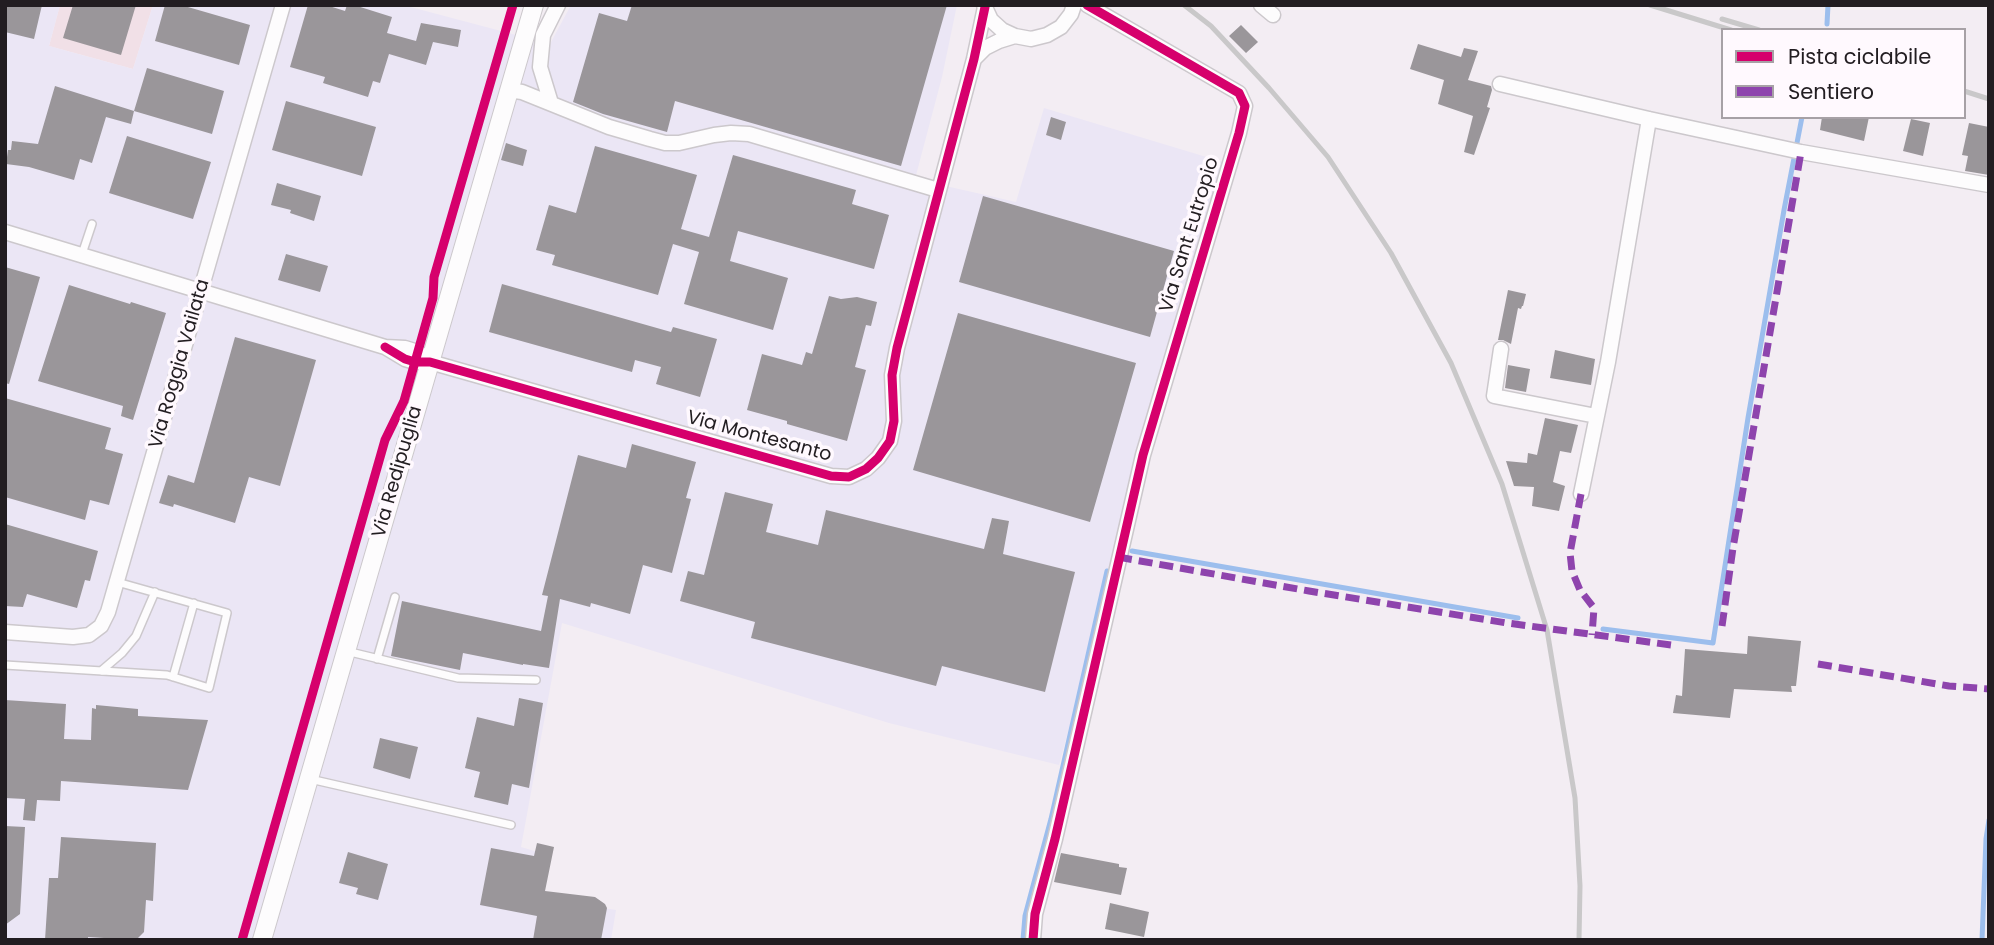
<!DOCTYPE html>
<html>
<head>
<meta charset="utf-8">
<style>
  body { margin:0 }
  #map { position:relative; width:1994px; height:945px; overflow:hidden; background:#f3edf3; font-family:Poppins,sans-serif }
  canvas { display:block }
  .frame { position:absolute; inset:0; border:7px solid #221d21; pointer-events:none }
  .legend { position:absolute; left:1721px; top:28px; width:245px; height:91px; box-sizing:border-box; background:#fff9fe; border:2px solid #a7a1a6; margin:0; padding:9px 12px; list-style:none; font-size:21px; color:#221d21 }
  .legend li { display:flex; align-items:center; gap:14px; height:35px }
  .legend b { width:35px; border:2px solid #a7a1a6 }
</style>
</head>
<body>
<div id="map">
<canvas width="1994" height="945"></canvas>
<div class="frame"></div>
<ul class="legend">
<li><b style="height:9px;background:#d6006c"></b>Pista ciclabile</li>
<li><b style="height:9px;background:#8e44ad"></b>Sentiero</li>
</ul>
</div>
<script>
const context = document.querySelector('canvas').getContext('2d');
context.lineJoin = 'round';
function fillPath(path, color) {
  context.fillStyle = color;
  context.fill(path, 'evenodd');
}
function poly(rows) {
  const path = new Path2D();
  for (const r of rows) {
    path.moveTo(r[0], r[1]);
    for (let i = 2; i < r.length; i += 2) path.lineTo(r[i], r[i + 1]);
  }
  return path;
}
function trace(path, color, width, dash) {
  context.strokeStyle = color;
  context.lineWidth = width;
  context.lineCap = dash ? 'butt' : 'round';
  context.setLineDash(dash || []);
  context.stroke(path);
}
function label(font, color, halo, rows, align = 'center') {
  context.font = font + ' Poppins,sans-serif';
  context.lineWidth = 7;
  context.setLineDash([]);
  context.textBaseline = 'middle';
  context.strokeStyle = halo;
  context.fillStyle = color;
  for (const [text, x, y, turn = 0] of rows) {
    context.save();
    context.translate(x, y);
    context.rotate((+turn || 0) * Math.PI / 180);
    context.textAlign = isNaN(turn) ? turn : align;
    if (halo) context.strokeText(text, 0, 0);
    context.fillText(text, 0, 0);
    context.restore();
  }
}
fillPath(poly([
  [60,5,153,5,133,69,49,46]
]), '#f1e0e7');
fillPath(poly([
  [5,5,60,5,49,46,133,69,153,5,403,5,550,44,571,5,957,5,942,77,915,179,1016,202,1044,108,1223,162,1059,765,889,723,562,623,521,847,548,855,539,898,616,910,611,940,5,940]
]), '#ebe6f5');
trace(poly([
  [1827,24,1828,5],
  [1132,551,1518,618],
  [1603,629,1713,643,1748,418,1784,210,1802,117],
  [1023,940,1025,916,1051,819,1107,571],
  [1982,940,1986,839,1989,820]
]), '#9cbeed', 5);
fillPath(poly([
  [5,5,42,5,34,39,5,32],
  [73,5,136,5,121,55,63,38],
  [165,5,181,5,250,25,239,65,155,41],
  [308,5,326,5,345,11,347,5,354,5,392,17,387,33,416,41,421,23,461,30,458,47,433,42,426,65,389,54,380,83,373,81,368,97,323,83,325,77,290,67],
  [632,5,947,5,901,166,675,101,667,132,603,114,573,102,599,13,627,21],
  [1241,25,1258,42,1246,53,1229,36],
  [1418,44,1461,57,1464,48,1478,51,1468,80,1491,86,1492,90,1487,107,1490,108,1474,155,1464,152,1473,116,1438,104,1444,80,1410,69],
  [147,68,224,91,212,134,134,111],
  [55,86,134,111,131,124,106,117,92,163,80,159,74,180,29,167,6,164,8,150,11,150,12,141,38,144],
  [286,101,376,127,362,176,272,150],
  [1051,117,1066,122,1061,140,1046,135],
  [1822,117,1869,117,1864,141,1820,130],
  [1911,119,1930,123,1923,156,1903,151],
  [1969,123,1989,127,1989,175,1965,171,1968,156,1962,155],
  [127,136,211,162,193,219,109,193],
  [506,143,527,150,523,166,501,160],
  [595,146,697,175,681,229,709,237,733,155,856,190,852,204,889,215,874,269,738,231,730,261,788,278,773,330,684,304,699,252,673,244,658,295,552,265,555,255,536,250,549,205,576,213],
  [277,183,321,196,314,221,290,213,291,210,271,205],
  [983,196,1174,251,1150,337,959,282],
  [286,254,328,266,320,292,278,280],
  [5,267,40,277,9,384,5,383],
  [502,284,671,332,673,327,717,339,700,397,656,384,661,367,635,360,632,372,489,332],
  [69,285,130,304,131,302,166,313,133,420,121,416,123,406,38,381],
  [1508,290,1526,294,1523,306,1522,306,1521,309,1518,308,1511,344,1503,340,1498,340],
  [829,296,841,299,857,297,877,302,871,326,866,325,855,367,866,370,847,441,787,424,787,421,747,410,762,354,802,365,806,352,812,354],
  [958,313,1136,363,1090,522,913,470],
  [235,337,316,360,280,486,249,477,235,523,174,504,173,507,159,503,168,475,194,483],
  [1555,350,1595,359,1591,385,1550,378],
  [1508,365,1530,369,1526,392,1505,388],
  [5,398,111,428,105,449,123,454,109,505,90,500,85,520,5,497],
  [1545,418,1578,425,1571,453,1560,451,1553,482,1565,486,1559,511,1532,506,1534,487,1514,486,1506,461,1527,463,1528,453,1537,455],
  [632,444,696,462,686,498,691,499,672,573,643,565,630,614,591,603,590,607,560,599,549,668,523,664,523,665,463,653,460,670,391,656,402,601,541,631,548,596,542,595,578,455,626,468],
  [725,492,773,504,766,532,818,545,826,510,984,549,992,518,1009,521,1003,554,1075,572,1045,692,942,666,936,686,751,638,755,622,680,601,688,571,704,575],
  [5,524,98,551,90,581,85,580,77,608,27,594,23,607,5,606],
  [1748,636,1801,641,1796,686,1791,686,1792,692,1734,689,1730,718,1673,713,1676,695,1682,696,1685,649,1747,654],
  [519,698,543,703,529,788,512,784,508,805,474,797,480,772,465,768,477,717,514,726],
  [5,700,66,704,64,739,91,740,92,708,96,709,96,705,138,709,138,716,208,720,188,790,61,781,60,801,37,800,35,821,23,820,25,799,5,798],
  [380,738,418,747,410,779,373,768],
  [5,826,25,827,20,914,5,925],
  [61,837,156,843,153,901,146,900,144,932,136,940,88,937,88,940,45,940,49,878,58,878],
  [537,843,554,847,545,891,595,897,605,904,607,908,601,940,533,940,537,916,480,905,491,848,534,856],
  [348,852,388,864,378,900,356,894,358,888,339,883],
  [1061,853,1119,864,1119,867,1127,868,1121,895,1054,882],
  [1110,903,1149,912,1144,937,1105,929]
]), '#9a969a');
const service = poly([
  [82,254,92,224],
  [346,651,458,678,536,680],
  [377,659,395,597],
  [5,665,167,675,209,688,227,613,117,582],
  [101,671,122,653,136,636,155,592],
  [173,677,194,603],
  [310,779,511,825]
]);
const minor = poly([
  [984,5,991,20,1002,30,1015,36,1031,39,1047,35,1061,27,1071,14,1074,5],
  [1261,5,1273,15],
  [974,59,985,48,999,41,1015,36],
  [1500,84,1649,119,1801,152,1989,185],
  [508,90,522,92,609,127,650,139,665,143,679,143,714,135,731,133,749,134,938,190],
  [551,103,540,67,543,35,558,5],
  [5,232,385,347,405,348,418,352,430,362],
  [385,347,405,359,415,362,430,362,831,476,849,477,866,469,878,458,890,441,894,421,892,375,897,348,974,59,985,7],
  [1501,349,1494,396,1596,416],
  [1581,494,1608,362,1649,119],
  [5,632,73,637,89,635,101,626,108,612,283,5],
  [1033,940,1035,914,1055,839,1143,455,1239,133,1245,106,1239,93,1087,5]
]);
const tertiary = poly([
  [262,940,534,5]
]);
trace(service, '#ccc8cc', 10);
trace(minor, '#ccc8cc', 17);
trace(tertiary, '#ccc8cc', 20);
trace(service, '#fdfcfd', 7);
trace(minor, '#fdfcfd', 14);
trace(tertiary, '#fdfcfd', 18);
trace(poly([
  [1184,5,1211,26,1269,88,1328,157,1391,253,1451,363,1502,484,1547,630,1575,798,1580,886,1579,940],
  [1650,5,1731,30],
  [1722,19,1759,30],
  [1964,91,1989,99]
]), '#c9c8c9', 5);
trace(poly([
  [1581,494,1570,553,1572,571,1580,590,1594,608,1592,635],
  [1118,557,1309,591,1507,623,1671,645],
  [1722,626,1733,548,1801,152],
  [1818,664,1949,686,1989,689]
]), '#8e44ad', 7, [14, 7]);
trace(poly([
  [385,347,405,359,415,362,430,362,831,476,849,477,866,469,878,458,890,441,894,421,892,375,897,348,974,59,985,7],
  [242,940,385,440,404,401,433,298,434,277,513,5],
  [1033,940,1035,914,1055,839,1143,455,1239,133,1245,106,1239,93,1087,5]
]), '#d6006c', 9);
label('19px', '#221d21', '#fff9fe', [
  ["Via Sant Eutropio",1190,235,-73],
  ["Via Roggia Vailata",180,364,-74],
  ["Via Montesanto",759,437,15],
  ["Via Redipuglia",398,472,-74]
]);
</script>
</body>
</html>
